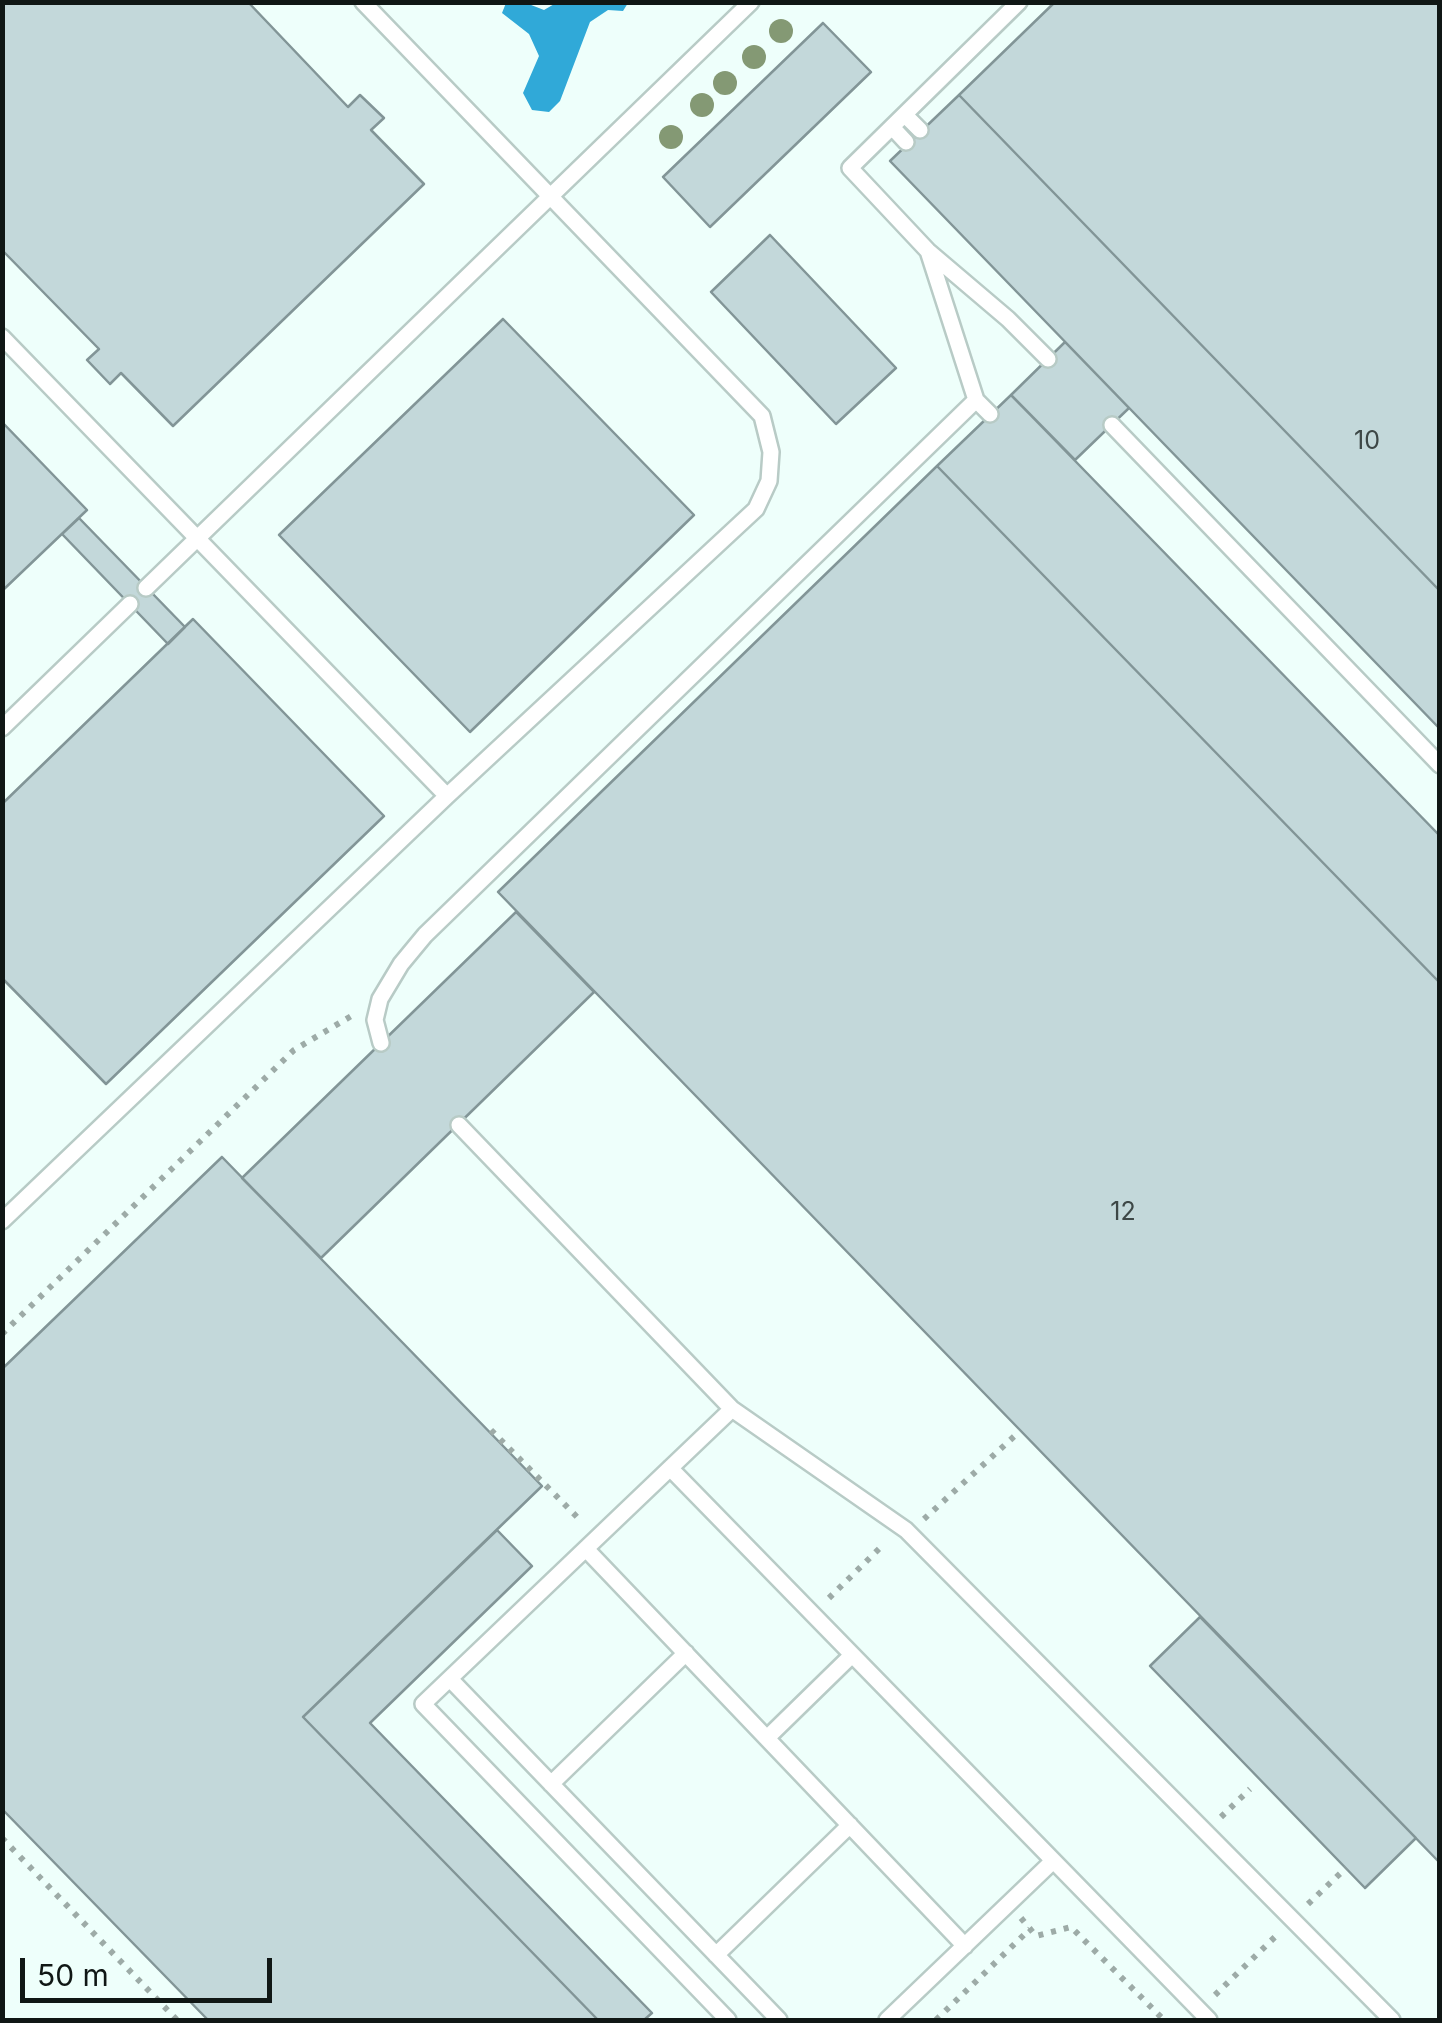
<!DOCTYPE html>
<html>
<head>
<meta charset="utf-8">
<style>
  body { margin:0 }
  #map { position:relative; width:1442px; height:2023px; overflow:hidden; background:#eefffb; font-family:Inter,sans-serif }
  canvas { display:block }
  .frame { position:absolute; inset:0; border:5px solid #101715; pointer-events:none }
  .scale { position:absolute; left:20px; top:1958px; width:252px; height:45px; box-sizing:border-box; border:5px solid #101715; border-top:0; padding-left:12px; font-size:30px; line-height:35px; white-space:nowrap; color:#101715; -webkit-text-stroke:8px #eefffb; paint-order:stroke }
</style>
</head>
<body>
<div id="map">
<canvas width="1442" height="2023"></canvas>
<div class="frame"></div>
<div class="scale">50 m</div>
</div>
<script>
const context = document.querySelector('canvas').getContext('2d');
context.lineJoin = 'round';
function fillPath(path, color) {
  context.fillStyle = color;
  context.fill(path, 'evenodd');
}
function poly(rows) {
  const path = new Path2D();
  for (const r of rows) {
    path.moveTo(r[0], r[1]);
    for (let i = 2; i < r.length; i += 2) path.lineTo(r[i], r[i + 1]);
  }
  return path;
}
function trace(path, color, width, dash) {
  context.strokeStyle = color;
  context.lineWidth = width;
  context.lineCap = dash ? 'butt' : 'round';
  context.setLineDash(dash || []);
  context.stroke(path);
}
function label(font, color, halo, rows, align = 'center') {
  context.font = font + ' Inter,sans-serif';
  context.lineWidth = 10;
  context.setLineDash([]);
  context.textBaseline = 'middle';
  context.strokeStyle = halo;
  context.fillStyle = color;
  for (const [text, x, y, turn = 0] of rows) {
    context.save();
    context.translate(x, y);
    context.rotate((+turn || 0) * Math.PI / 180);
    context.textAlign = isNaN(turn) ? turn : align;
    if (halo) context.strokeText(text, 0, 0);
    context.fillText(text, 0, 0);
    context.restore();
  }
}
fillPath(poly([
  [506,3,526,3,544,10,556,3,628,3,623,11,608,10,590,22,560,101,549,112,532,110,523,93,539,56,529,34,502,13]
]), '#30a9d8');
const building = poly([
  [2,2,248,2,348,107,360,95,384,118,371,130,424,184,173,426,121,373,110,384,87,360,99,349,2,250,2,2],
  [1055,2,1440,2,1440,591,959,95,1055,2],
  [823,23,871,72,710,227,663,177,823,23],
  [959,95,1440,591,1440,729,890,161,959,95],
  [770,235,896,368,836,424,711,292,770,235],
  [503,319,694,515,470,732,279,535,503,319],
  [1065,342,1129,408,1075,460,1011,395,1065,342],
  [1011,395,1440,836,1440,983,937,466,1011,395],
  [2,422,87,510,2,591,2,422],
  [937,466,1440,983,1440,1863,498,892,937,466],
  [79,518,185,627,168,644,62,534,79,518],
  [193,619,384,816,106,1084,2,978,2,804,193,619],
  [516,912,594,992,321,1258,242,1178,516,912],
  [222,1157,542,1486,303,1717,598,2020,208,2020,2,1809,2,1369,222,1157],
  [497,1530,532,1566,370,1723,652,2013,644,2020,598,2020,303,1717,497,1530],
  [1200,1617,1416,1838,1365,1888,1150,1666,1200,1617]
]);
fillPath(building, '#c3d8da');
trace(building, '#829597', 2.5);
const service = poly([
  [1019,2,850,168,928,251,1008,319,1048,359],
  [905,115,920,130],
  [892,127,906,142],
  [928,251,976,400,990,414],
  [2,337,447,796],
  [1112,425,1440,765],
  [146,588,751,2],
  [2,728,130,604],
  [381,1043,375,1020,380,999,401,964,425,935,976,400],
  [459,1125,732,1409,906,1530,1392,2020],
  [2,1221,447,796,756,509,769,481,771,452,762,416,363,2],
  [670,1468,1209,2020],
  [586,1549,965,1946],
  [450,1679,779,2020],
  [767,1738,852,1655],
  [551,1784,686,1653],
  [716,1955,850,1825],
  [728,2020,423,1704,732,1409],
  [887,2020,1053,1861]
]);
trace(service, '#b8cbc6', 20);
trace(poly([
  [2,1334,294,1050,353,1015],
  [491,1430,581,1521],
  [924,1519,1020,1431],
  [829,1598,884,1544],
  [1221,1817,1250,1789],
  [2,1838,177,2020],
  [1308,1904,1346,1868],
  [1021,1918,1036,1936,1071,1927,1164,2020],
  [1215,1995,1278,1934],
  [936,2020,1030,1929]
]), '#9daba7', 6, [5, 8]);
trace(service, '#fff', 15);
context.fillStyle = '#849974';
for (const [x, y] of [
  [781,31],
  [754,57],
  [725,83],
  [702,105],
  [671,137]
]) {
  context.beginPath();
  context.arc(x, y, 12, 0, 2 * Math.PI);
  context.fill();
}
label('25px', '#3d4746', null, [
  ["10",1367,441],
  ["12",1123,1212]
]);
</script>
</body>
</html>
